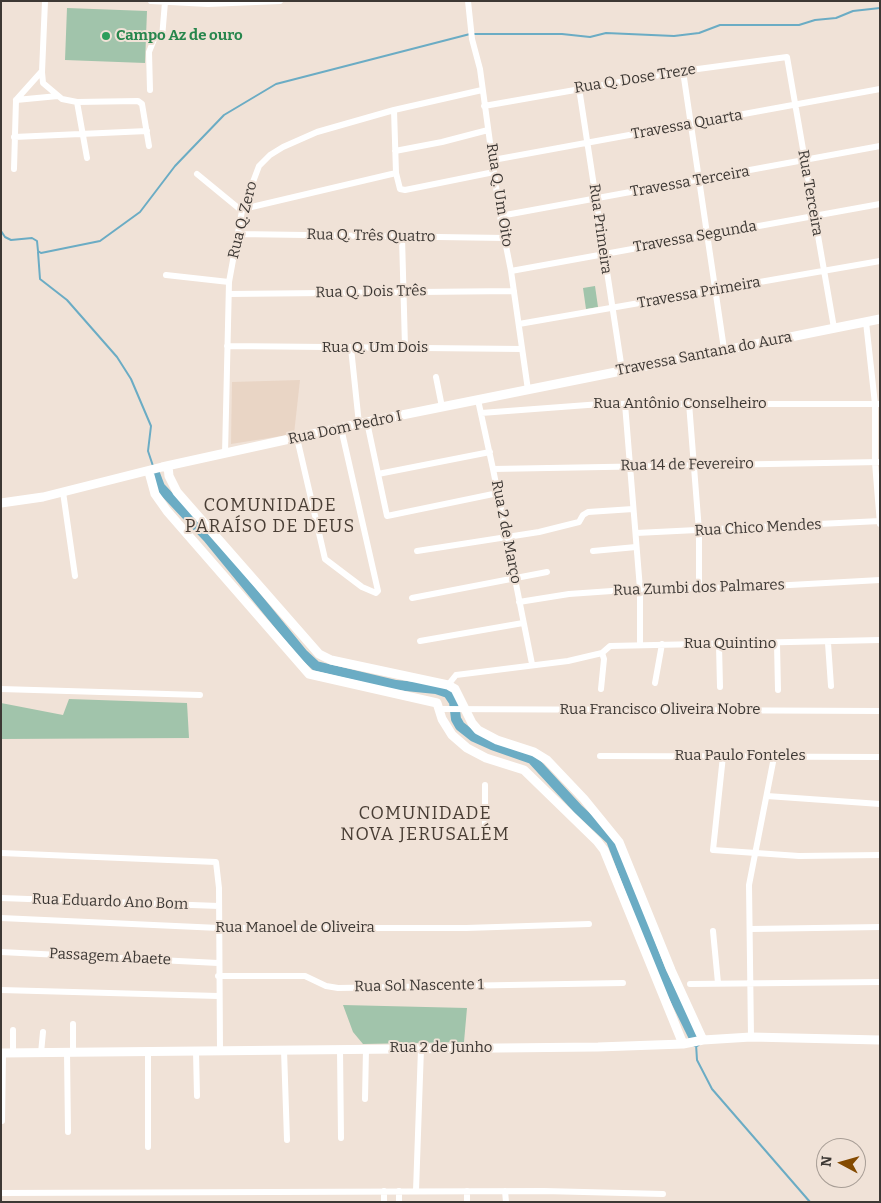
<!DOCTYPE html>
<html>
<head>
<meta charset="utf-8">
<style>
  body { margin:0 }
  #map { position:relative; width:881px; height:1203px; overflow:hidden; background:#f0e2d7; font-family:Bitter,serif }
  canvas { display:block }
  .frame { position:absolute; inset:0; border:2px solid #3d3834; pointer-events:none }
  .north { position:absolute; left:816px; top:1138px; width:50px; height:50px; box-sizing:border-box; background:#f0e2d7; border:1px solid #a89e96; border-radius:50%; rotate:276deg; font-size:14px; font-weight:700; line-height:20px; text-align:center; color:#3d3834 }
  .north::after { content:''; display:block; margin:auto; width:18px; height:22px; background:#844a00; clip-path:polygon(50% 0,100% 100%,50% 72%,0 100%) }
</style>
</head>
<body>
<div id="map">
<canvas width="881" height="1203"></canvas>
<div class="frame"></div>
<div class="north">N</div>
</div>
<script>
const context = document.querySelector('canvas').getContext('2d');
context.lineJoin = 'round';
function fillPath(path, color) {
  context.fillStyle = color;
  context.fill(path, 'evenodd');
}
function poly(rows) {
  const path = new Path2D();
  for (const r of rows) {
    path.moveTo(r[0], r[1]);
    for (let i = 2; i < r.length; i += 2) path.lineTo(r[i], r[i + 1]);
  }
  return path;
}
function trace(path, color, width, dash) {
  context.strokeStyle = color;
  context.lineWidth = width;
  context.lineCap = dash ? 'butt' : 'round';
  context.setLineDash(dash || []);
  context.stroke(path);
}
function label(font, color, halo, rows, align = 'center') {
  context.font = font + ' Bitter,serif';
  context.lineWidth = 4;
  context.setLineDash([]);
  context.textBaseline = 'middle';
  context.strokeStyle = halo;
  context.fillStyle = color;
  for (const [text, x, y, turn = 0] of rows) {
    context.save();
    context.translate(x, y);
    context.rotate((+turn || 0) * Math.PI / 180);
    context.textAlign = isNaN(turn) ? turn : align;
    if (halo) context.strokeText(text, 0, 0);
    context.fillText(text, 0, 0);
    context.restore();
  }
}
fillPath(poly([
  [300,380,294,434,231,444,232,382]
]), '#e9d5c5');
fillPath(poly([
  [67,8,147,11,145,63,65,60],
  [595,286,598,307,586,309,583,288],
  [69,699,187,703,189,738,1,739,1,703,63,715],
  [343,1005,467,1008,464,1042,363,1044,353,1032]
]), '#a1c4ab');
trace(poly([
  [474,34,562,34,590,37,606,33,674,36,699,33,720,25,799,25,815,20,836,18,853,11,880,8],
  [1,231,5,237,11,240,32,238,37,241,38,251,41,253,100,241,140,212,175,166,224,115,276,84,470,34],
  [38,252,40,279,67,300,117,357,131,379,151,426,148,451,153,466],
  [696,1044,697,1060,712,1089,810,1202]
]), '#6bacc4', 2);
trace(poly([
  [154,471,160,487,208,538,303,654,316,666,396,685,436,689,448,693,454,702,456,719,460,726,474,737,492,745,532,759,578,809,611,840,661,971,696,1042]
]), '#6bacc4', 10);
trace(poly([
  [45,1,42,72,43,83,62,99,77,102,138,101,142,104,149,146],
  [151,1,208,4,280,1],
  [468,1,472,39,480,69,500,216,511,271,528,390],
  [683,71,724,349],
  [579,88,622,370],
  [150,90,149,52,155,37,162,38,165,2],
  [16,100,58,96],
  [16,100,42,71],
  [77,102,87,158],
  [484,106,683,71,787,57,834,328],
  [394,110,396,173,400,189,405,190,494,172],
  [14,137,147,131],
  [395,151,442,142,488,130],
  [493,160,880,89],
  [14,169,16,100],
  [197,174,242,211],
  [243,209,396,173],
  [500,216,880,146],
  [238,234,505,238],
  [402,237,405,347],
  [511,271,880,204],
  [166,275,229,282],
  [229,294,514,291],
  [866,322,875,404,875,463,880,524],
  [519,324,880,261],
  [227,346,522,349],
  [351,348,359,424],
  [436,377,442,407],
  [478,400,493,469,532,664],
  [689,403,699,531,699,588],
  [625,404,640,589,640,644],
  [481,413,601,404,880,404],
  [367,422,387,516,498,493],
  [297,438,325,559,362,587,376,593,378,591,341,428],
  [225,454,229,282,242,211,259,166,270,155,283,147,317,132,394,110,482,90],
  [493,469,880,462],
  [378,474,490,452],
  [63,492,75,576],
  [636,533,880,521],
  [417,551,539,532,579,522,583,515,588,512,633,509],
  [593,551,636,547],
  [412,598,547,572],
  [519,602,569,594,640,589,754,587,880,580],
  [420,641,523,623],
  [828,643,831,686],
  [777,644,778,690],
  [719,645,720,687],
  [655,683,662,644],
  [448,685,456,675,568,661,602,653,610,646,880,640],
  [1,689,200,695],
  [601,689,604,659,602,653],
  [441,709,880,711],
  [600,756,880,757],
  [723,756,713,850,799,856,880,855],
  [767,796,880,804],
  [485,834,485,785],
  [1,853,216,862,219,888,220,1051],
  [1,898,219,906],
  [1,918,219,928,466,928,589,924],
  [751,929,880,927],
  [713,931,718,983],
  [1,952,218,963],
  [218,976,305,976,326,986,338,988,623,983],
  [690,984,880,982],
  [1,990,218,996],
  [73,1024,73,1052],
  [751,1037,749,885,774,757],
  [284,1050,287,1140],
  [340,1050,341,1138],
  [196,1051,197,1096],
  [67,1052,68,1132],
  [13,1053,13,1030],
  [41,1053,43,1032],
  [365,1099,366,1049],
  [2,1121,3,1053],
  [148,1147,148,1051],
  [416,1191,421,1048],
  [467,1191,467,1202],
  [505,1191,506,1202],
  [1,1193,544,1191,663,1194],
  [384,1202,384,1191],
  [399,1202,399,1191]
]), '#fff', 6);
trace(poly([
  [168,466,169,476,177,492,319,654,331,660,448,685,455,689,472,723,478,730,497,740,534,752,547,760,584,799,619,842,671,970,703,1040],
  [149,472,155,494,167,511,309,674,437,703,442,719,452,735,467,748,486,758,524,770,597,841,604,850,683,1044],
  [1,503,43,497,162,467,367,422,880,319],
  [1,1053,598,1047,683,1044,703,1040,751,1037,880,1040]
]), '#fff', 9);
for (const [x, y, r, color] of [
  [106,36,5,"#2e9e5b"]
]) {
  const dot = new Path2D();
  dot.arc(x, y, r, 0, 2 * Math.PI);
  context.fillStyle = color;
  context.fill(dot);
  trace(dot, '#f0e2d7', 2);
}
label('bold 15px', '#27864d', '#f0e2d7', [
  ["Campo Az de ouro",116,36]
], 'left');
label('15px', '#3d3834', '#f0e2d7', [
  ["Rua Q. Dose Treze",635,79,-9],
  ["Travessa Quarta",687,125,-10],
  ["Travessa Terceira",690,182,-10],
  ["Rua Terceira",810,193,80],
  ["Rua Q. Um Oito",499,195,81],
  ["Rua Q. Zero",243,220,-76],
  ["Rua Primeira",600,229,82],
  ["Rua Q. Três Quatro",371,236,1],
  ["Travessa Segunda",695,237,-10],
  ["Rua Q. Dois Três",371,292,-1],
  ["Travessa Primeira",699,293,-10],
  ["Rua Q. Um Dois",375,348],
  ["Travessa Santana do Aura",704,354,-11],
  ["Rua Antônio Conselheiro",680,404],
  ["Rua Dom Pedro I",345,428,-12],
  ["Rua 14 de Fevereiro",687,465,-1],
  ["Rua Chico Mendes",758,528,-3],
  ["Rua 2 de Março",506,532,79],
  ["Rua Zumbi dos Palmares",699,588,-2],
  ["Rua Quintino",730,644],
  ["Rua Francisco Oliveira Nobre",660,710],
  ["Rua Paulo Fonteles",740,756],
  ["Rua Eduardo Ano Bom",110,902,2],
  ["Rua Manoel de Oliveira",295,928],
  ["Passagem Abaete",110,957,3],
  ["Rua Sol Nascente 1",419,986,-1],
  ["Rua 2 de Junho",441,1048]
]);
context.letterSpacing = '1px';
label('18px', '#493e35', '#f0e2d7', [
  ["COMUNIDADE",270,506],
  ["PARAÍSO DE DEUS",270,527],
  ["COMUNIDADE",425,814],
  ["NOVA JERUSALÉM",425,835]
]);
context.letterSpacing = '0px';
</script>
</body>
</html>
